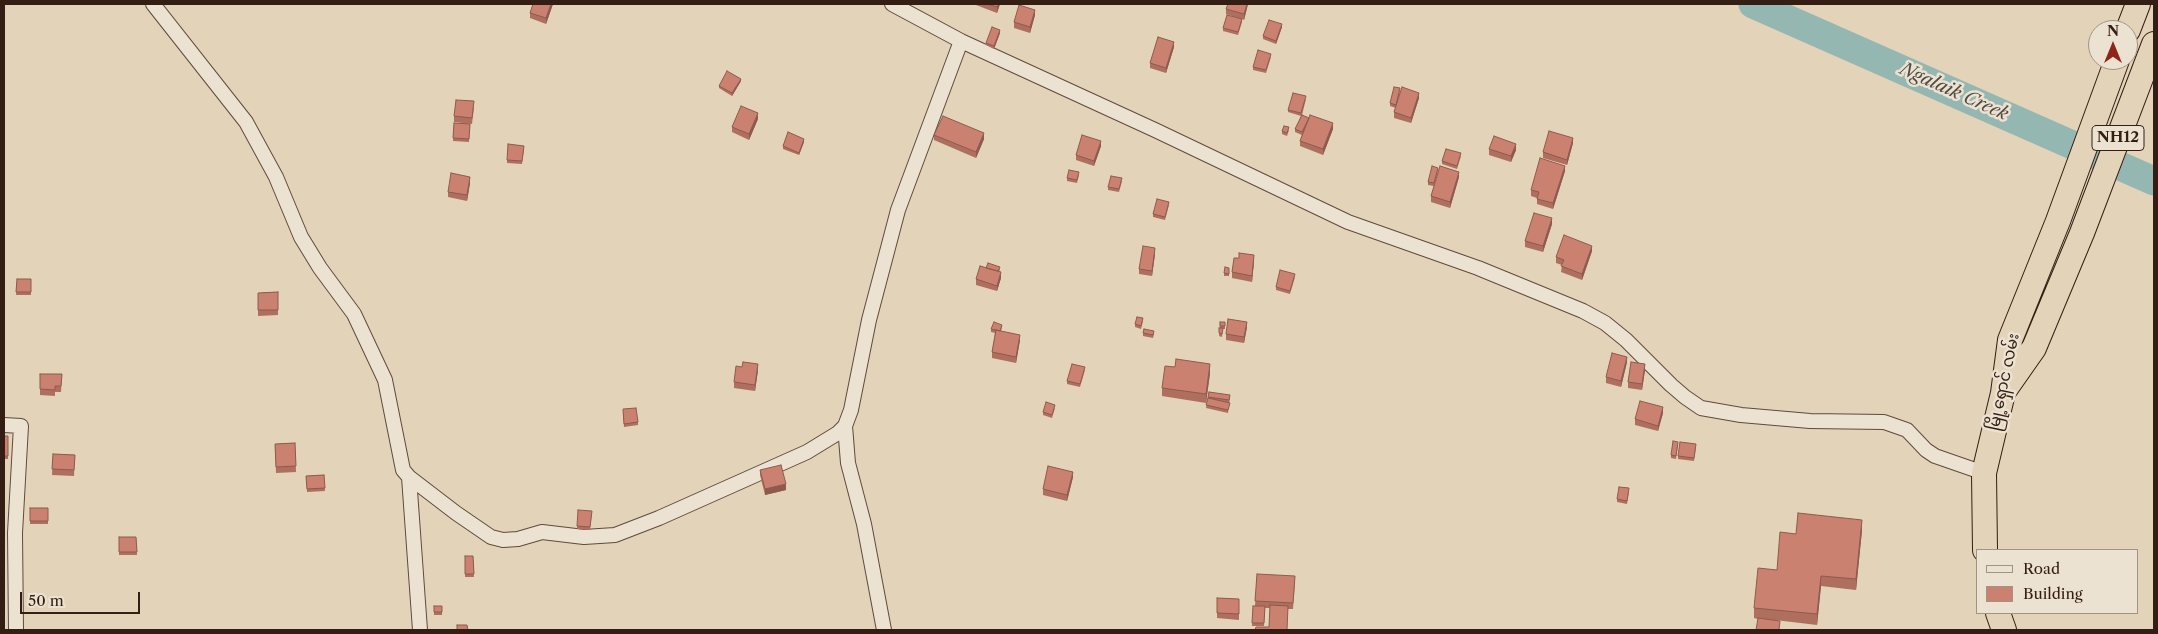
<!DOCTYPE html>
<html>
<head>
<meta charset="utf-8">
<style>
  body { margin:0 }
  #map { position:relative; width:2158px; height:634px; overflow:hidden; background:#e2d3b9; font-family:"Libre Caslon Text",serif }
  canvas { display:block }
  .frame { position:absolute; inset:0; border:5px solid #341d12; pointer-events:none }
  .legend { position:absolute; left:1976px; top:549px; width:162px; height:65px; box-sizing:border-box; background:#ece2d2; border:1px solid #a29385; margin:0; padding:6px 9px; list-style:none; font-size:15px; color:#341d12 }
  .legend li { display:flex; align-items:center; gap:10px; height:25px }
  .legend b { width:25px; border:1px solid #a29385 }
  .north { position:absolute; left:2088px; top:20px; width:50px; height:50px; box-sizing:border-box; background:#ece2d2; border:1px solid #a29385; border-radius:50%; rotate:0deg; font-size:14px; font-weight:700; line-height:20px; text-align:center; color:#341d12 }
  .north::after { content:''; display:block; margin:auto; width:18px; height:22px; background:#8f2418; clip-path:polygon(50% 0,100% 100%,50% 72%,0 100%) }
  .scale { position:absolute; left:20px; top:592px; width:120px; height:22px; box-sizing:border-box; border:2px solid #341d12; border-top:0; padding-left:6px; font-size:15px; line-height:18px; white-space:nowrap; color:#341d12; -webkit-text-stroke:4px #ece2d2; paint-order:stroke }
</style>
</head>
<body>
<div id="map">
<canvas width="2158" height="634"></canvas>
<div class="frame"></div>
<ul class="legend">
<li><b style="height:6px;background:#ece2d2"></b>Road</li>
<li><b style="height:14px;background:#cb816f"></b>Building</li>
</ul>
<div class="north">N</div>
<div class="scale">50 m</div>
</div>
<script>
const context = document.querySelector('canvas').getContext('2d');
context.lineJoin = 'round';
function poly(rows) {
  const path = new Path2D();
  for (const r of rows) {
    path.moveTo(r[0], r[1]);
    for (let i = 2; i < r.length; i += 2) path.lineTo(r[i], r[i + 1]);
  }
  return path;
}
function trace(path, color, width, dash) {
  context.strokeStyle = color;
  context.lineWidth = width;
  context.lineCap = dash ? 'butt' : 'round';
  context.setLineDash(dash || []);
  context.stroke(path);
}
function fillPath(path, color) {
  context.fillStyle = color;
  context.fill(path, 'evenodd');
}
function label(font, color, halo, rows, align = 'center') {
  context.font = font + ' "Libre Caslon Text","Noto Sans Myanmar",serif';
  context.lineWidth = 5;
  context.setLineDash([]);
  context.textBaseline = 'middle';
  context.strokeStyle = halo;
  context.fillStyle = color;
  for (const [text, x, y, turn = 0] of rows) {
    context.save();
    context.translate(x, y);
    context.rotate((+turn || 0) * Math.PI / 180);
    context.textAlign = isNaN(turn) ? turn : align;
    if (halo) context.strokeText(text, 0, 0);
    context.fillText(text, 0, 0);
    context.restore();
  }
}
trace(poly([
  [1753,4,2154,181]
]), '#95b7b1', 29);
const minor = poly([
  [153,4,246,122,276,177,301,237,320,268,354,314,385,380,403,470,409,477,456,513,491,537,503,540,518,539,542,532,584,537,615,535,659,518,807,452,838,433,845,426,851,410,869,320,898,210,961,41],
  [892,4,961,41,1155,130,1348,222,1478,268,1583,311,1605,323,1626,340,1671,385,1685,397,1701,408,1741,415,1810,421,1884,422,1907,430,1926,450,1935,456,1984,473],
  [4,425,21,426,15,533,16,630],
  [845,426,848,463,864,524,884,630],
  [409,477,420,630]
]);
const trunk = poly([
  [2128,30,2138,4],
  [2006,388,2034,348,2082,233,2154,44],
  [1985,550,1984,473,2003,393,2010,340,2058,221,2117,60],
  [1998,613,2004,630]
]);
trace(minor, '#604a3c', 16);
trace(trunk, '#341d12', 26);
trace(minor, '#ece2d2', 14);
trace(trunk, '#e2d3b9', 24);
fillPath(poly([
  [553,4,546,24,530,18,530,13],
  [976,4,1000,4,997,13,976,5],
  [1228,4,1248,4,1244,20,1242,19,1242,22,1238,35,1223,31,1223,28,1241,19,1226,14,1226,9],
  [1035,15,1030,33,1014,28,1014,22],
  [1282,27,1276,44,1263,39,1263,36],
  [1000,33,994,49,986,45,986,43],
  [1174,47,1166,73,1150,68,1150,63],
  [1271,57,1266,73,1253,70,1253,67],
  [741,81,732,96,719,88,719,86],
  [1400,91,1398,99,1419,98,1411,123,1394,118,1394,112,1396,108,1390,106,1390,103],
  [1306,99,1302,115,1333,129,1323,155,1300,146,1300,141,1302,135,1295,132,1295,129,1301,116,1288,112,1288,110],
  [474,107,472,124,454,122,454,116],
  [758,119,749,140,732,132,732,127],
  [454,123,470,124,469,142,453,141],
  [1289,130,1287,136,1282,134,1282,131],
  [934,135,984,139,976,158,934,140],
  [804,142,799,155,783,149,783,146],
  [1573,143,1567,165,1543,158,1543,152],
  [1101,146,1094,166,1076,160,1076,155],
  [524,149,522,164,507,163,507,160],
  [1489,149,1516,150,1511,162,1489,155],
  [1461,156,1457,169,1442,164,1442,161],
  [1438,170,1434,185,1459,177,1450,208,1431,202,1431,196,1434,186,1428,185,1428,182],
  [1565,171,1553,209,1537,204,1537,198,1531,196,1531,190],
  [1079,175,1077,183,1067,181,1067,178],
  [1122,181,1119,192,1108,190,1108,187],
  [470,183,467,201,448,197,448,192],
  [1169,205,1165,220,1153,217,1153,214],
  [1552,224,1543,252,1525,247,1525,241],
  [1592,251,1582,280,1561,272,1562,265,1556,263,1556,257],
  [1155,254,1152,276,1139,274,1139,269],
  [1239,258,1254,261,1252,282,1232,278,1232,272],
  [986,268,1000,269,999,272,1001,278,997,291,976,285,976,279],
  [1229,271,1229,276,1224,276,1224,273],
  [1295,277,1290,294,1276,290,1276,287],
  [17,279,31,279,31,295,16,295],
  [278,292,278,315,258,316,258,293],
  [1143,321,1141,329,1135,327,1135,324],
  [1220,322,1225,322,1225,329,1223,329,1222,337,1219,336],
  [1002,327,1001,331,1020,340,1016,363,992,358,992,352,995,333,991,332,991,329],
  [1247,327,1244,343,1226,340,1226,334],
  [1143,333,1154,334,1153,338,1143,336],
  [1627,362,1621,387,1606,383,1606,377],
  [758,370,755,391,734,388,734,382],
  [1085,370,1080,387,1067,384,1067,381],
  [1645,370,1642,390,1628,388,1628,382],
  [1210,373,1206,403,1162,396,1162,388],
  [40,374,62,374,61,392,55,392,55,396,40,395],
  [1209,392,1230,398,1228,413,1206,408],
  [1055,408,1052,418,1043,415,1043,412],
  [623,412,638,422,638,425,624,427],
  [1663,413,1658,431,1635,425,1635,419],
  [4,436,8,436,8,459,4,459],
  [295,443,296,472,276,473,275,444],
  [1678,444,1676,459,1671,458,1671,455],
  [1696,447,1694,461,1678,459,1678,456],
  [53,454,75,455,74,476,52,475],
  [760,470,786,490,765,495,760,475],
  [324,475,325,491,307,492,306,476],
  [1073,477,1067,501,1043,495,1043,489],
  [1629,491,1627,504,1617,502,1617,499],
  [30,508,48,508,48,524,30,524],
  [592,511,590,530,577,529,577,526],
  [1862,530,1856,590,1821,586,1817,625,1775,620,1780,627,1758,619,1754,618,1754,608,1777,570,1796,534],
  [119,537,136,537,137,555,119,555],
  [465,556,473,556,474,577,465,577],
  [1257,574,1295,581,1293,609,1288,609,1269,627,1270,608,1265,608,1264,626,1252,626,1253,606,1255,606],
  [1217,598,1239,599,1239,620,1217,618],
  [434,606,442,606,442,615,434,615]
]), '#af6f5f');
fillPath(poly([
  [551,4,553,4,546,24,546,18],
  [998,4,1000,4,997,13,997,7],
  [1247,4,1248,4,1244,20,1244,14],
  [1035,10,1035,15,1030,33,1030,27],
  [1282,24,1282,27,1276,44,1276,41],
  [1000,30,1000,33,994,49,994,46],
  [1174,42,1174,47,1166,73,1166,68],
  [741,79,741,81,732,96,732,93],
  [1419,93,1419,98,1411,123,1411,118],
  [758,113,758,119,749,140,749,134],
  [1333,123,1333,129,1323,155,1323,149],
  [984,133,984,139,976,158,976,152],
  [1573,138,1573,143,1567,165,1567,160],
  [804,139,804,142,799,155,799,153],
  [1101,141,1101,146,1094,166,1094,161],
  [1516,144,1516,150,1511,162,1511,156],
  [1565,166,1565,171,1553,209,1553,203],
  [1459,172,1459,177,1450,208,1450,202],
  [470,177,470,183,467,201,467,195],
  [1552,218,1552,224,1543,252,1543,246],
  [1592,246,1592,251,1582,280,1582,274],
  [1155,248,1155,254,1152,276,1152,271],
  [1254,255,1254,261,1252,282,1252,276],
  [1001,272,1001,278,997,291,997,286],
  [1247,322,1247,327,1244,343,1244,337],
  [1020,335,1020,340,1016,363,1016,357],
  [1627,357,1627,362,1621,387,1621,381],
  [758,364,758,370,755,391,755,385],
  [1210,364,1210,373,1206,403,1206,394],
  [1645,364,1645,370,1642,390,1642,384],
  [1663,407,1663,413,1658,431,1658,426],
  [1073,472,1073,477,1067,501,1067,495],
  [786,484,786,490,765,495,765,489],
  [1862,520,1862,530,1856,590,1856,579],
  [1821,576,1821,586,1817,625,1817,614]
]), '#8e5a4e');
const building = poly([
  [533,4,551,4,546,18,530,13,533,4],
  [987,4,998,4,997,7,987,4],
  [1228,4,1247,4,1244,14,1226,9,1228,4],
  [1019,5,1035,10,1030,27,1014,22,1019,5],
  [1227,15,1242,19,1238,32,1223,28,1227,15],
  [1269,20,1282,24,1276,41,1263,36,1269,20],
  [992,27,1000,30,994,46,986,43,992,27],
  [1158,37,1174,42,1166,68,1150,63,1158,37],
  [1258,50,1271,54,1266,70,1253,67,1258,50],
  [727,71,741,79,732,93,719,86,727,71],
  [1394,87,1400,88,1396,105,1390,103,1394,87],
  [1402,87,1419,93,1411,118,1394,112,1402,87],
  [1293,93,1306,96,1301,113,1288,110,1293,93],
  [456,100,474,101,472,118,454,116,456,100],
  [741,106,758,113,749,134,732,127,741,106],
  [1302,115,1309,118,1302,132,1295,129,1302,115],
  [1310,115,1333,123,1323,149,1300,141,1310,115],
  [943,116,984,133,976,152,934,135,943,116],
  [454,123,470,124,469,139,453,138,454,123],
  [1284,126,1289,127,1287,133,1282,131,1284,126],
  [1549,131,1573,138,1567,160,1543,152,1549,131],
  [788,132,804,139,799,153,783,146,788,132],
  [1082,135,1101,141,1094,161,1076,155,1082,135],
  [1494,136,1516,144,1511,156,1489,149,1494,136],
  [508,144,524,146,522,161,507,160,508,144],
  [1446,149,1461,153,1457,166,1442,161,1446,149],
  [1540,158,1565,166,1553,203,1537,199,1539,192,1531,190,1540,158],
  [1432,166,1438,168,1434,183,1428,182,1432,166],
  [1440,166,1459,172,1450,202,1431,196,1440,166],
  [1069,170,1079,172,1077,180,1067,178,1069,170],
  [451,173,470,177,467,195,448,192,451,173],
  [1111,176,1122,178,1119,189,1108,187,1111,176],
  [1157,199,1169,202,1165,217,1153,214,1157,199],
  [1534,213,1552,218,1543,246,1525,241,1534,213],
  [1564,235,1592,246,1582,274,1561,266,1564,260,1556,257,1564,235],
  [1143,246,1155,248,1152,271,1139,269,1143,246],
  [1239,253,1254,255,1252,276,1232,272,1234,258,1239,258,1239,253],
  [988,263,1000,267,998,271,986,268,988,263],
  [980,266,1001,272,997,286,976,279,980,266],
  [1225,267,1229,268,1229,274,1224,273,1225,267],
  [1280,270,1295,274,1290,291,1276,287,1280,270],
  [17,279,31,279,31,292,16,292,17,279],
  [278,292,278,310,258,310,258,293,278,292],
  [1137,317,1143,318,1141,326,1135,324,1137,317],
  [1228,319,1247,322,1244,337,1226,334,1228,319],
  [994,322,1002,325,1000,331,991,329,994,322],
  [1220,322,1225,322,1225,326,1220,326,1220,322],
  [1219,328,1223,328,1222,334,1219,333,1219,328],
  [1144,329,1154,331,1153,335,1143,333,1144,329],
  [996,330,1020,335,1016,357,992,352,996,330],
  [1612,353,1627,357,1621,381,1606,377,1612,353],
  [1176,359,1210,364,1206,394,1162,388,1165,366,1175,367,1176,359],
  [743,362,758,364,755,385,734,382,736,366,742,367,743,362],
  [1631,362,1645,364,1642,384,1628,382,1631,362],
  [1072,364,1085,367,1080,384,1067,381,1072,364],
  [40,374,62,374,61,386,55,386,55,390,40,389,40,374],
  [1209,392,1230,395,1229,400,1208,397,1209,392],
  [1208,398,1230,403,1228,410,1206,405,1208,398],
  [1640,401,1663,407,1658,426,1635,419,1640,401],
  [1046,402,1055,405,1052,415,1043,412,1046,402],
  [636,408,638,422,624,424,623,409,636,408],
  [4,436,8,436,8,456,4,456,4,436],
  [1673,441,1678,442,1676,456,1671,455,1673,441],
  [1680,442,1696,444,1694,458,1678,456,1680,442],
  [295,443,296,466,276,467,275,444,295,443],
  [53,454,75,455,74,470,52,469,53,454],
  [781,465,786,484,765,489,760,470,781,465],
  [1048,466,1073,472,1067,495,1043,489,1048,466],
  [324,475,325,488,307,489,306,476,324,475],
  [1619,487,1629,488,1627,501,1617,499,1619,487],
  [30,508,48,508,48,521,30,521,30,508],
  [578,510,592,511,590,527,577,526,578,510],
  [1798,513,1862,520,1856,579,1821,576,1817,614,1754,608,1758,568,1777,570,1780,532,1796,534,1798,513],
  [119,537,136,537,137,552,119,552,119,537],
  [465,556,473,556,474,574,465,574,465,556],
  [1257,574,1295,576,1293,603,1255,601,1257,574],
  [1217,598,1239,599,1239,614,1217,613,1217,598],
  [1270,605,1288,606,1287,630,1255,630,1256,627,1269,627,1270,605],
  [434,606,442,606,442,612,434,612,434,606],
  [1253,606,1265,606,1264,623,1252,623,1253,606],
  [1758,618,1780,621,1779,630,1756,630,1758,618],
  [457,625,467,625,468,630,455,630,457,630,457,625]
]);
fillPath(building, '#cb816f');
trace(building, '#8e5a4e', 1);
for (const [x, y, w] of [
  [2118,138,52]
]) {
  const box = new Path2D();
  box.roundRect(x - w / 2, y - 12.5, w, 25, 4);
  context.fillStyle = '#ece2d2';
  context.fill(box);
  trace(box, '#341d12', 1);
}
label('bold 15px', '#341d12', null, [
  ["NH12",2118,138]
]);
label('16px', '#341d12', '#ece2d2', [
  ["မြို့ရှောင် လမ်း",2004,382,-78]
]);
label('italic 18px', '#514b42', '#ece2d2', [
  ["Ngalaik Creek",1954,92,24]
]);
</script>
</body>
</html>
